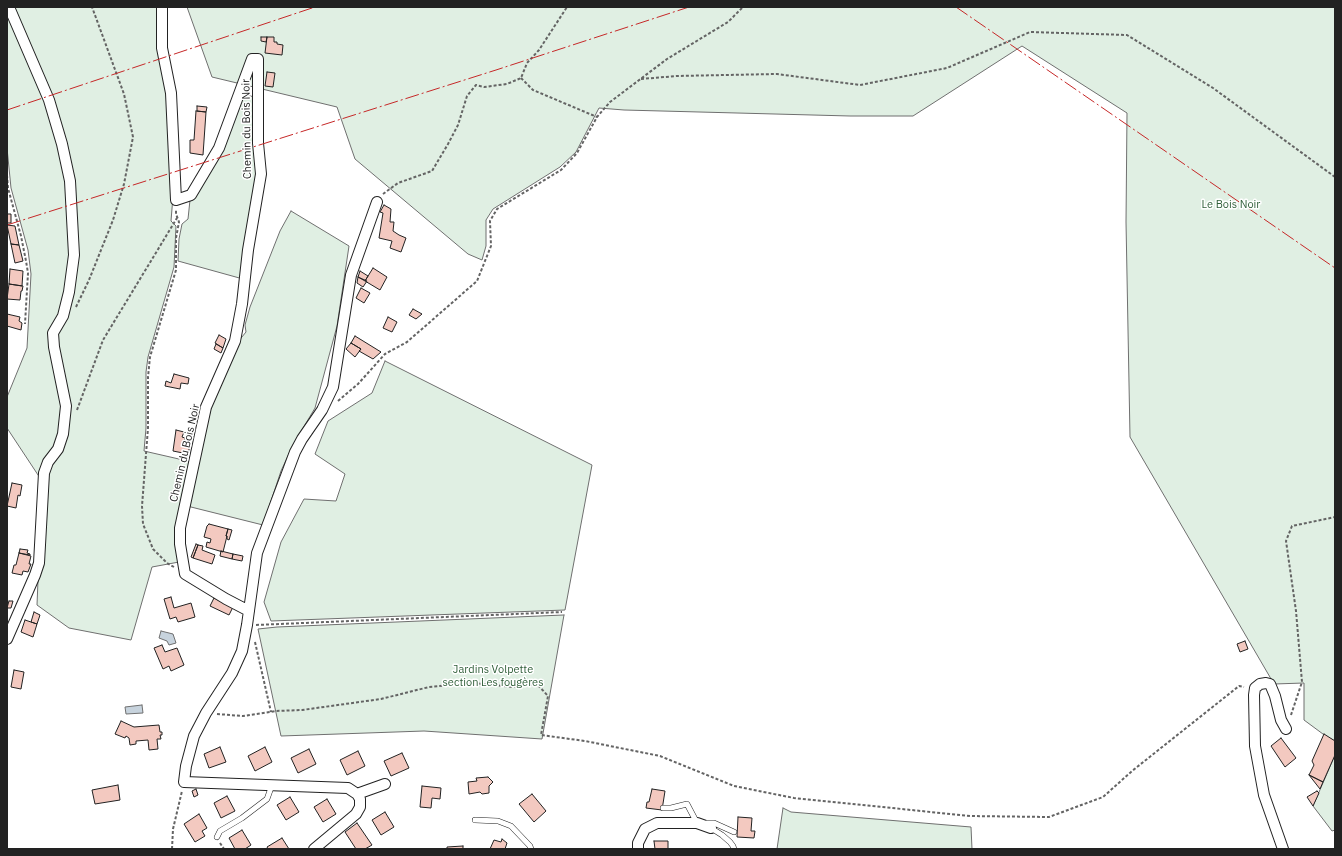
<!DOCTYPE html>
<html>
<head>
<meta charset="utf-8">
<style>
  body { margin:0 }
  #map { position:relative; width:1342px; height:856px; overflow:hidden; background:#fff; font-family:"IBM Plex Sans",sans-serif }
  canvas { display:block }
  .frame { position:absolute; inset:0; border:8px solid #222; pointer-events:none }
</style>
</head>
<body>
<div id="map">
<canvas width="1342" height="856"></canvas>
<div class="frame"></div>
</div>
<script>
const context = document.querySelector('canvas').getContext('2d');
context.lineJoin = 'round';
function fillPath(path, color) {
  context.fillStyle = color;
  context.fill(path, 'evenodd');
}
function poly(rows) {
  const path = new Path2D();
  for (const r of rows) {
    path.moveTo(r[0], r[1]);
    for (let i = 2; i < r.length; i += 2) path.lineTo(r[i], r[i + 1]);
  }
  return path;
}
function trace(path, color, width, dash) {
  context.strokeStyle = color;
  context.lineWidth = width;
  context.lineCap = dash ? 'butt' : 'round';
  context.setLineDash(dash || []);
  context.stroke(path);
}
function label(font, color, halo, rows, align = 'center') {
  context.font = font + ' "IBM Plex Sans",sans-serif';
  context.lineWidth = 3;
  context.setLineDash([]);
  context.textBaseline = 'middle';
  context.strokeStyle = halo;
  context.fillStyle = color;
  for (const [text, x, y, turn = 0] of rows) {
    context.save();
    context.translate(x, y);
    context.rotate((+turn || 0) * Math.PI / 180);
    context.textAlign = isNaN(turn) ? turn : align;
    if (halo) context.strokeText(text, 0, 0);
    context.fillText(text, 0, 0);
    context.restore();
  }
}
const green = poly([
  [7,7,160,7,174,184,171,221,176,226,174,267,148,357,146,372,146,428,144,451,192,462,179,562,152,567,131,640,69,628,37,605,42,481,7,428,7,397,27,348,31,274,28,250,11,188,7,148,7,7],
  [187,7,1335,7,1335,741,1327,737,1304,720,1304,683,1274,684,1130,437,1126,222,1127,113,1022,46,913,116,850,116,624,110,599,108,576,152,560,167,493,209,486,220,486,246,482,260,468,254,355,159,337,107,212,77,187,7],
  [244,95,256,97,259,173,243,279,178,261,179,239,182,224,188,219,190,200,244,95],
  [291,211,349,246,337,326,315,408,293,445,281,471,263,525,187,506,213,400,237,343,246,332,245,325,250,307,280,231,291,211],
  [385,361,592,465,565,610,271,621,264,602,281,542,304,499,336,501,345,474,315,454,328,421,372,393,385,361],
  [564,615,542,739,424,731,281,736,258,629,277,627,564,615],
  [1335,755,1335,830,1332,831,1313,806,1335,755],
  [783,808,791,812,971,827,972,849,777,849,783,808]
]);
fillPath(green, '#e0efe3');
trace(green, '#6f6f6f', 1);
const water = poly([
  [161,631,173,634,176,643,169,645,167,641,159,638,161,631],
  [142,705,143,713,126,714,125,707,142,705]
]);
fillPath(water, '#c7d3dd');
trace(water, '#6f6f6f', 1);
const building = poly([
  [261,37,267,37,266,42,261,41,261,37],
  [267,37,274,37,274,42,277,42,277,44,283,45,282,55,265,53,267,37],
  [267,72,275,73,273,87,265,86,267,72],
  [197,106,207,107,206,112,197,111,197,106],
  [196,111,206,112,203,155,190,153,190,140,194,140,196,111],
  [384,205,391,209,390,222,394,222,393,231,399,235,406,238,401,252,390,248,392,241,379,238,383,213,380,212,384,205],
  [7,214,11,214,11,223,7,223,7,214],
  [7,225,15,226,19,245,11,244,7,225],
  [11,244,19,245,23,261,15,263,11,244],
  [373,268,387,277,380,290,365,281,373,268],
  [10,269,23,271,22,286,9,284,10,269],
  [360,271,368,276,365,281,358,277,360,271],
  [358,277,367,281,363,287,357,283,358,277],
  [9,284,23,286,22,291,21,291,20,300,7,299,9,284],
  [361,288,370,293,364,303,356,298,361,288],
  [413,309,422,314,416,319,409,315,413,309],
  [7,314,20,317,19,321,22,323,21,330,7,326,7,314],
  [388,317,397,322,392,332,383,328,388,317],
  [219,335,226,339,223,348,215,343,219,335],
  [355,336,381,352,373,359,359,351,361,349,351,343,355,336],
  [351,343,361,349,355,357,346,349,351,343],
  [216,344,223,348,221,353,214,349,216,344],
  [174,374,189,378,188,384,181,383,180,389,165,386,166,381,171,383,174,374],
  [176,430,184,432,182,437,185,438,184,443,190,445,188,454,173,451,176,430],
  [183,453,188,454,187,459,182,458,183,453],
  [12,483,22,485,20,496,18,495,16,508,7,506,12,483],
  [209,524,228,529,226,536,227,536,223,552,206,547,207,542,210,543,211,539,204,537,207,526,209,524],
  [228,529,232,530,229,540,227,539,227,536,226,536,228,529],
  [196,544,198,545,193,558,191,557,196,544],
  [198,545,203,546,202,550,215,555,212,564,193,558,198,545],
  [20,549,28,550,27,553,30,554,30,555,19,553,20,549],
  [221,551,233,554,232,559,220,556,221,551],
  [19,553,31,556,29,564,31,564,28,572,23,571,22,575,12,573,14,565,16,565,19,553],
  [233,554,243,556,242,561,232,559,233,554],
  [171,597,174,608,191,603,195,617,178,622,176,617,170,619,164,599,171,597],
  [214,598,233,607,229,615,210,606,214,598],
  [9,601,13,601,11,608,7,608,9,601],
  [34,612,40,615,37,624,31,622,34,612],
  [25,620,37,624,33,637,21,632,25,620],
  [1245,641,1248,649,1240,652,1237,644,1245,641],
  [162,645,165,652,177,648,184,665,171,671,169,666,163,669,154,648,162,645],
  [14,670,24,672,21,689,11,687,14,670],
  [121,721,134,727,159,725,160,732,162,732,162,735,160,735,161,739,157,739,158,749,149,750,148,740,136,741,136,744,130,745,129,738,126,736,125,738,115,734,121,721],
  [1324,734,1335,741,1335,755,1323,782,1309,775,1314,765,1312,761,1324,734],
  [1281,738,1296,758,1285,767,1271,746,1281,738],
  [220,747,226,762,209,768,204,754,220,747],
  [265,747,272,762,255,771,248,756,265,747],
  [309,749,316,764,298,773,291,758,309,749],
  [358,751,365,766,347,775,340,760,358,751],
  [402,753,409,768,391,776,384,761,402,753],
  [1309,775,1323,782,1320,789,1309,775],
  [488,777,493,782,489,786,489,793,482,794,480,792,469,794,468,782,477,781,476,778,488,777],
  [118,785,120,800,95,804,92,790,118,785],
  [422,786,441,788,440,799,432,798,431,808,420,807,422,786],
  [196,789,198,795,194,797,192,791,196,789],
  [652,789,665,791,662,810,646,808,647,802,649,802,652,789],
  [1317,791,1319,793,1313,806,1307,797,1317,791],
  [532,794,546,811,534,822,519,804,532,794],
  [227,796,235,811,221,818,214,803,227,796],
  [290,797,299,812,286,820,277,805,290,797],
  [327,799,336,814,323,822,314,807,327,799],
  [385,812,394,827,381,835,372,820,385,812],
  [199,814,207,828,202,831,205,836,195,842,184,824,199,814],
  [738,817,752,818,751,831,755,831,754,838,737,837,738,817],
  [357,823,372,845,365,849,356,849,345,832,357,823],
  [242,830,251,845,245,849,235,849,229,838,242,830],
  [282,838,289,849,268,849,267,847,282,838],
  [502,839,507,843,505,849,490,849,494,840,501,842,502,839],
  [654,841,668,841,668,849,655,849,654,841],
  [463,846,463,849,447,849,447,847,463,846]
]);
fillPath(building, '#f3c9c0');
trace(building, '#222', 1);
const lane = poly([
  [663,808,671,808,687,804,697,823],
  [475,820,498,821,511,826,530,846,531,849],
  [707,823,714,823,734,832],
  [711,828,722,835,730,842,733,846,734,849],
  [217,837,220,831,242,818,267,799,272,785]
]);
const street = poly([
  [162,7,162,48,171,93,176,200,191,195,219,148,252,59,258,59,258,143,261,174,248,250,242,304,235,341,206,407,180,528,180,544,185,574,226,599,249,611],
  [7,639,35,575,39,563,44,473,48,462,58,449,63,434,66,406,54,347,53,333,63,316,69,292,74,255,70,181,62,144,49,100,9,7],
  [357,794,385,784],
  [314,849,356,814,360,807,360,799,357,794,348,788,184,782,186,766,194,736,206,713,232,673,242,651,247,625,257,553,295,452,302,439,322,410,333,387,351,275,377,202],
  [638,849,638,843,645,829,657,823,697,823,711,828],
  [1283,849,1264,795,1255,746,1254,695,1255,688,1260,684,1266,683,1270,684,1275,696,1281,720,1286,729]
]);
trace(lane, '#222', 6);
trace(street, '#222', 12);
trace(poly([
  [521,78,533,90,597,117],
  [641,79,677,76,777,74,860,85,947,68,1030,32,1127,35,1213,88,1335,177],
  [7,175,8,188,21,236,26,261,28,273,25,324],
  [383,194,398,183,432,171,448,144,458,125,467,96,476,85,484,87,507,84,521,78,527,63,539,50,567,7],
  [76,307,89,280,113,220,124,184,133,137,124,94,92,7],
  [338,401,358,384,385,354,407,342,477,281,491,246,490,221,497,209,561,170,577,153,597,117,610,102,667,59,728,22,743,7],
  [77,410,103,340,177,218],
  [174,567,167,563,153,549,143,524,142,506,148,428,148,377,150,357,176,270,176,238,179,222,176,214,176,210],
  [256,625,562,612],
  [255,642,271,712],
  [217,714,243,716,276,711,302,710,381,699,429,687,473,683,513,687,537,684,548,696,541,735,585,741,660,756,734,786,794,798,970,816,1049,817,1103,797,1132,771,1239,686,1244,687],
  [1291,715,1302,682,1296,611,1286,541,1292,526,1335,517],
  [220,843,224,849],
  [172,849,173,829,182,791]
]), '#646464', 2, [3, 2]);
trace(lane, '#fff', 5);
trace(street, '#fff', 10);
trace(poly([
  [956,7,1335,268],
  [7,110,315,7],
  [7,225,496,70,689,7]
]), '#c62828', 1, [14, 3, 2, 3]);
label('11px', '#222', '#fff', [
  ["Chemin du Bois Noir",247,129,-91],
  ["Chemin du Bois Noir",185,453,-77]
]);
label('11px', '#2f5e38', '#fff', [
  ["Le Bois Noir",1231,205],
  ["Jardins Volpette",493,670],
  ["section Les fougères",493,683]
]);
</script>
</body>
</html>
